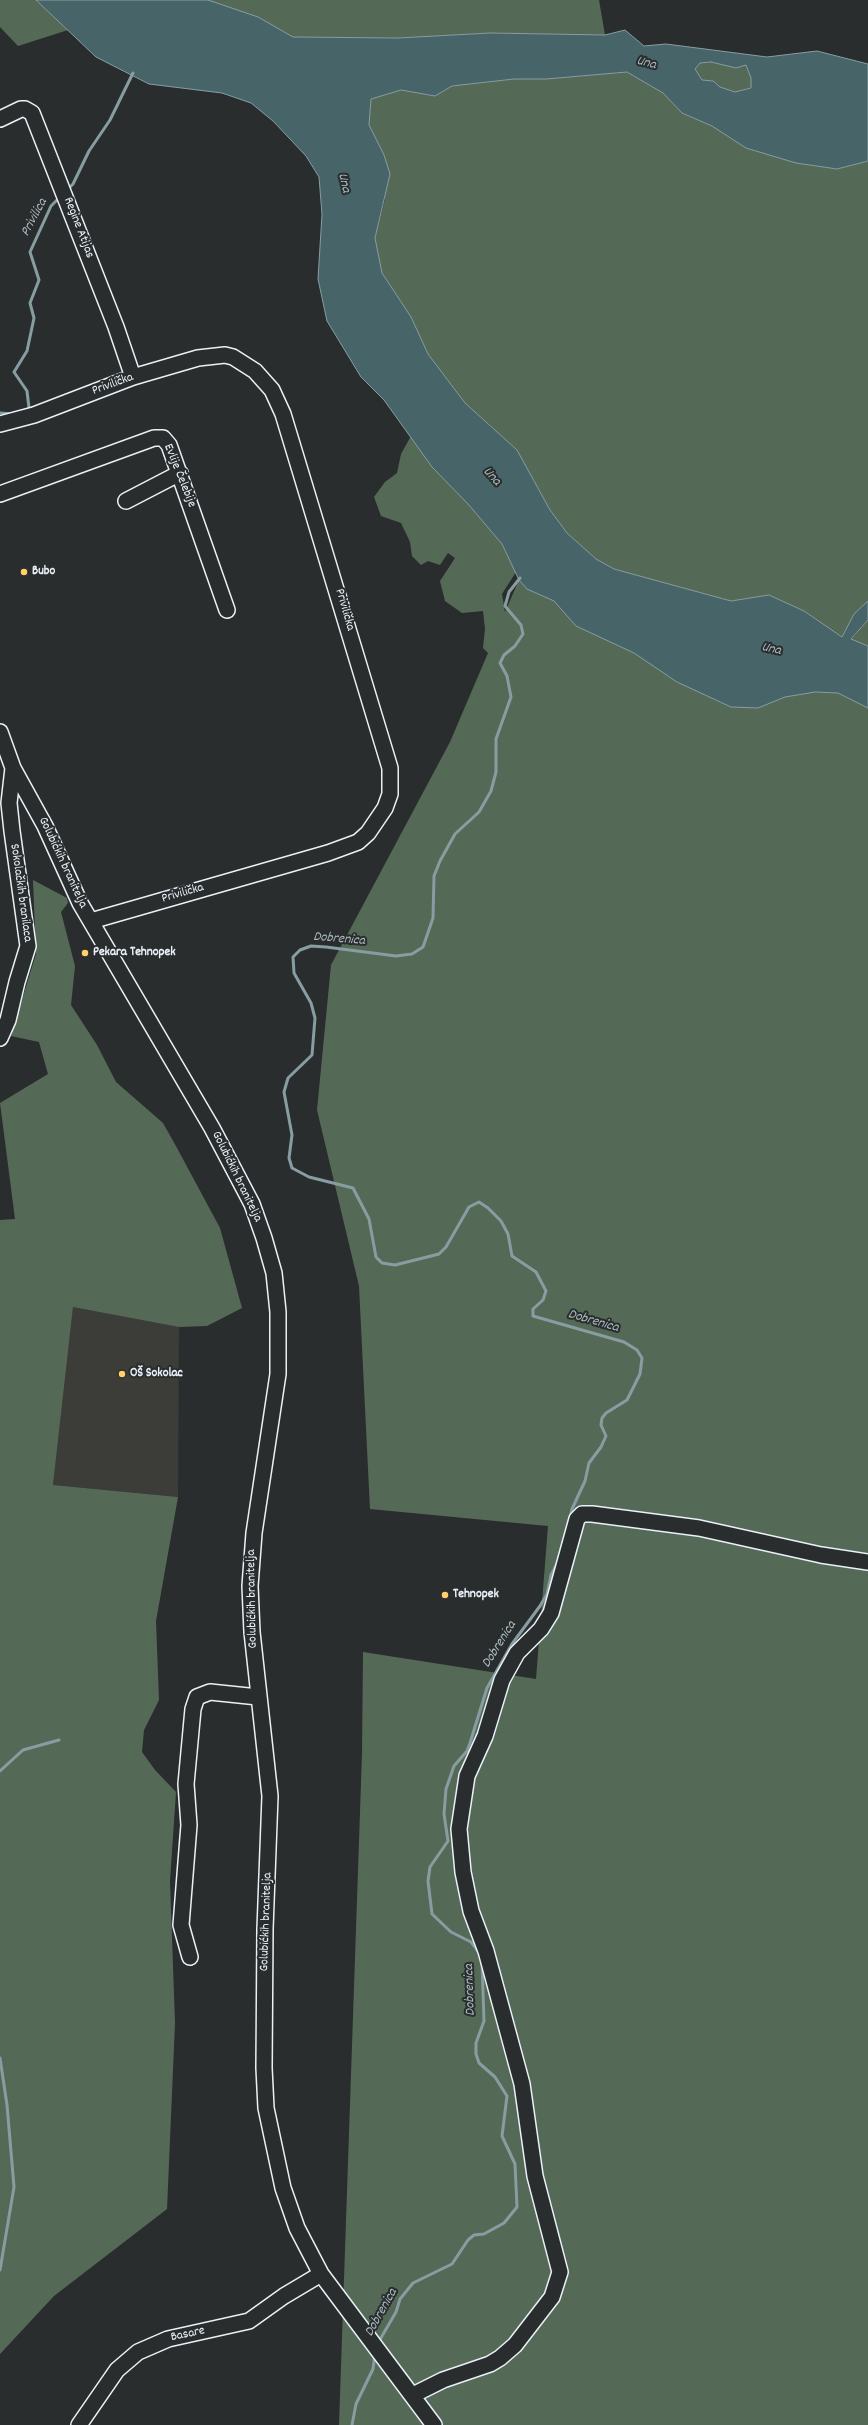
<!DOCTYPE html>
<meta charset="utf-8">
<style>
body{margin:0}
canvas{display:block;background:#2a2d2e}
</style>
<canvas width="868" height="2425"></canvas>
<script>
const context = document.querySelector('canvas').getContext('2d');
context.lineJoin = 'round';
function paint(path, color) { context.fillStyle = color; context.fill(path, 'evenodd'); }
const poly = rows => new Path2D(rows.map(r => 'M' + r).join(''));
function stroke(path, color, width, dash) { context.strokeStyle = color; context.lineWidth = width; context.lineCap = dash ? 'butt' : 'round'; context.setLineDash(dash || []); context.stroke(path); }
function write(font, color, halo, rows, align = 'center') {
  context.font = font + ' Dekko,sans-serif'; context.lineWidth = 4; context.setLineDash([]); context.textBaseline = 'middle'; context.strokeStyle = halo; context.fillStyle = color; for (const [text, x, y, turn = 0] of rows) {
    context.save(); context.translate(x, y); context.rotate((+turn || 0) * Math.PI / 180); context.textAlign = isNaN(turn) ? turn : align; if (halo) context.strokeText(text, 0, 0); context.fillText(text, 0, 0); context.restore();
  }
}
const built = poly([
 [73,1306,179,1327,178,1497,53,1485]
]);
const green = poly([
 [0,0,36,0,68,30,18,46,0,27],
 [206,0,599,0,605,35,490,33,398,38,293,37],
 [711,62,736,68,746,65,751,78,751,88,735,92,720,87,713,81,702,80,695,69,700,63],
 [627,72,663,93,682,113,796,163,837,169,868,161,868,601,854,614,842,637,804,611,769,595,731,601,614,569,596,559,567,533,550,510,517,450,465,403,428,354,411,317,382,273,375,238,385,199,369,125,371,99,401,90,435,96,452,86,514,79,546,79],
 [411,436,432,467,468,504,502,544,516,572,502,594,505,612,519,580,683,661,868,687,868,2425,339,2425,362,1754,363,1652,536,1679,548,1526,370,1509,359,1286,317,1110,331,965,450,742,488,653,483,648,485,629,483,611,462,613,445,601,440,581,455,558,448,553,440,565,428,561,421,565,412,556,410,542,401,523,381,516,374,497,385,482,397,473,401,454],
 [868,620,868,646,851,640],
 [33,880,67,898,68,903,61,912,75,966,71,1005,97,1045,116,1082,163,1123,177,1148,220,1228,242,1308,207,1326,179,1327,73,1307,53,1485,178,1497,156,1621,159,1700,144,1730,142,1752,155,1770,176,1792,170,1881,175,2023,167,2209,54,2296,0,2354,0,1220,15,1219,0,1103,48,1074,39,1042,11,1036,36,954]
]);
const water = poly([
 [36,0,208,0,258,17,293,37,398,38,490,33,605,35,625,30,644,46,666,44,767,57,817,51,868,64,868,161,837,169,796,163,746,148,712,126,682,113,663,93,627,72,546,79,514,79,452,86,435,96,401,90,371,99,369,125,384,155,390,174,375,238,382,273,411,317,428,354,465,403,517,450,550,510,567,533,596,559,614,569,731,601,769,595,804,611,842,637,854,614,868,601,868,620,851,639,868,646,868,708,838,693,815,692,785,697,758,708,731,707,677,682,634,653,576,626,554,601,527,589,519,580,502,544,468,504,432,467,384,400,361,377,327,321,318,279,322,214,319,177,306,156,273,121,251,103,222,93,149,84,96,57,36,0],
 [711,62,736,68,746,65,751,78,751,88,735,92,720,87,713,81,702,80,695,69,700,63,711,62]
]);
const stream = poly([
 [68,189,73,184,89,151,110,120,133,73],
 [27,412,29,408,27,391,14,372,27,351,34,318,30,303,39,280,30,252,51,206,61,196],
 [0,413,12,414],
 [520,578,509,592,505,606,521,625,523,634,515,646,504,655,500,663,507,676,511,697,496,739,496,772,491,791,479,812,455,834,440,861,434,876,433,918,423,947,412,954,396,956,326,947,311,946,300,950,293,957,294,973,311,1003,315,1018,312,1055,288,1078,284,1092,292,1135,289,1158,292,1168,309,1177,353,1188,369,1219,376,1257,382,1263,395,1265,439,1254,446,1247,469,1207,479,1202,488,1208,501,1221,508,1234,512,1256,536,1272,546,1291,543,1300,533,1309,533,1316,624,1342,637,1350,642,1358,640,1374,627,1400,606,1413,602,1418,601,1425,606,1436,601,1447,589,1463,585,1481,572,1509,570,1519],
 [0,1771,23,1750,59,1740],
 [478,1951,471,1942,451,1932,432,1914,428,1881,430,1867,448,1841,444,1814,446,1789,454,1766,467,1751,470,1743,487,1688,512,1644,540,1606,547,1594,551,1575,559,1560],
 [0,2058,7,2105,14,2187,0,2270],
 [378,2343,396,2312,400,2299,413,2283,452,2264,468,2240,474,2235,484,2234,504,2223,517,2207,515,2164,502,2136,507,2096,495,2077,479,2063,476,2054,476,2043,484,2021,482,1962],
 [352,2425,356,2404,373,2369,375,2354]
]);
const minor = poly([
 [0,119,21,109,25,109,32,113,116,327,133,377],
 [0,424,34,415,133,377,198,358,225,355,233,357,255,371,272,390,283,414,390,768,390,794,385,808,368,833,358,842,328,853,91,921],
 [0,494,154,438,163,438,169,445,227,610],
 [126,501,180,473],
 [0,732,13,768,45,826,80,903,212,1128,252,1204,264,1238,274,1273,278,1312,278,1374,254,1533,250,1586,252,1632,270,1796,265,1929,264,2068,266,2108,283,2188,297,2228,321,2274,434,2425],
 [0,1038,8,1020,17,982,28,946,12,831,9,803,13,768],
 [190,1957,181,1925,189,1825,186,1784,193,1709,197,1697,210,1692,258,1697],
 [413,2395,443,2380,490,2364,500,2358,515,2345,552,2297,560,2272,535,2176,522,2084,486,1951,471,1911,463,1872,459,1829,467,1776,485,1736,502,1680,517,1653,541,1629,551,1613,577,1519,582,1514,592,1514,699,1528,821,1555,868,1562],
 [79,2425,117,2370,138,2352,168,2339,249,2321,284,2296,321,2274]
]);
const markers = [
 [24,572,4,"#ffd166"],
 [85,953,4,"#ffd166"],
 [122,1374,4,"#ffd166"],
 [445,1595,4,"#ffd166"]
];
const streetNames = [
 ["Regine Atijas",78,228,69],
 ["Privilička",113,385,-20],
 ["Evlije Čelebije",179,476,68],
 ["Privilička",344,610,74],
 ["Golubićkih branitelja",62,863,65],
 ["Sokolačkih branilaca",20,893,82],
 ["Privilička",183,894,-16],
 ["Golubićkih branitelja",236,1177,64],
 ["Golubićkih branitelja",253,1599,-91],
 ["Golubićkih branitelja",267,1922,-88],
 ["Basare",188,2335,-12]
];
const poiNames = [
 ["Bubo",32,572],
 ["Pekara Tehnopek",93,953],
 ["OŠ Sokolac",130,1374],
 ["Tehnopek",453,1595]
];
const waterNames = [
 ["Una",646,64,14],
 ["Una",343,183,77],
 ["Privilica",35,218,-62],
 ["Una",491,477,48],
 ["Una",771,650,13],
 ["Dobrenica",339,940,5],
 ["Dobrenica",593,1322,16],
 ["Dobrenica",500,1645,-58],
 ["Dobrenica",471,1990,-92],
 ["Dobrenica",382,2313,-61]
];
paint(built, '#3c3c38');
paint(green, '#556a56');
paint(water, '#476569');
stroke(water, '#879da2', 1);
stroke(stream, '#879da2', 3);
stroke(minor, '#e8f1f8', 18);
stroke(minor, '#2a2d2e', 15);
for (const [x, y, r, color] of markers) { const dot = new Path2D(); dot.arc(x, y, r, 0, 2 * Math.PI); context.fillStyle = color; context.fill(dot); stroke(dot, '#2a2d2e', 1.5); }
write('13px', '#e8f1f8', '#2a2d2e', streetNames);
write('bold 13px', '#e8f1f8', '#2a2d2e', poiNames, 'left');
write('italic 14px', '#a8b9bf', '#2a2d2e', waterNames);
</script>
